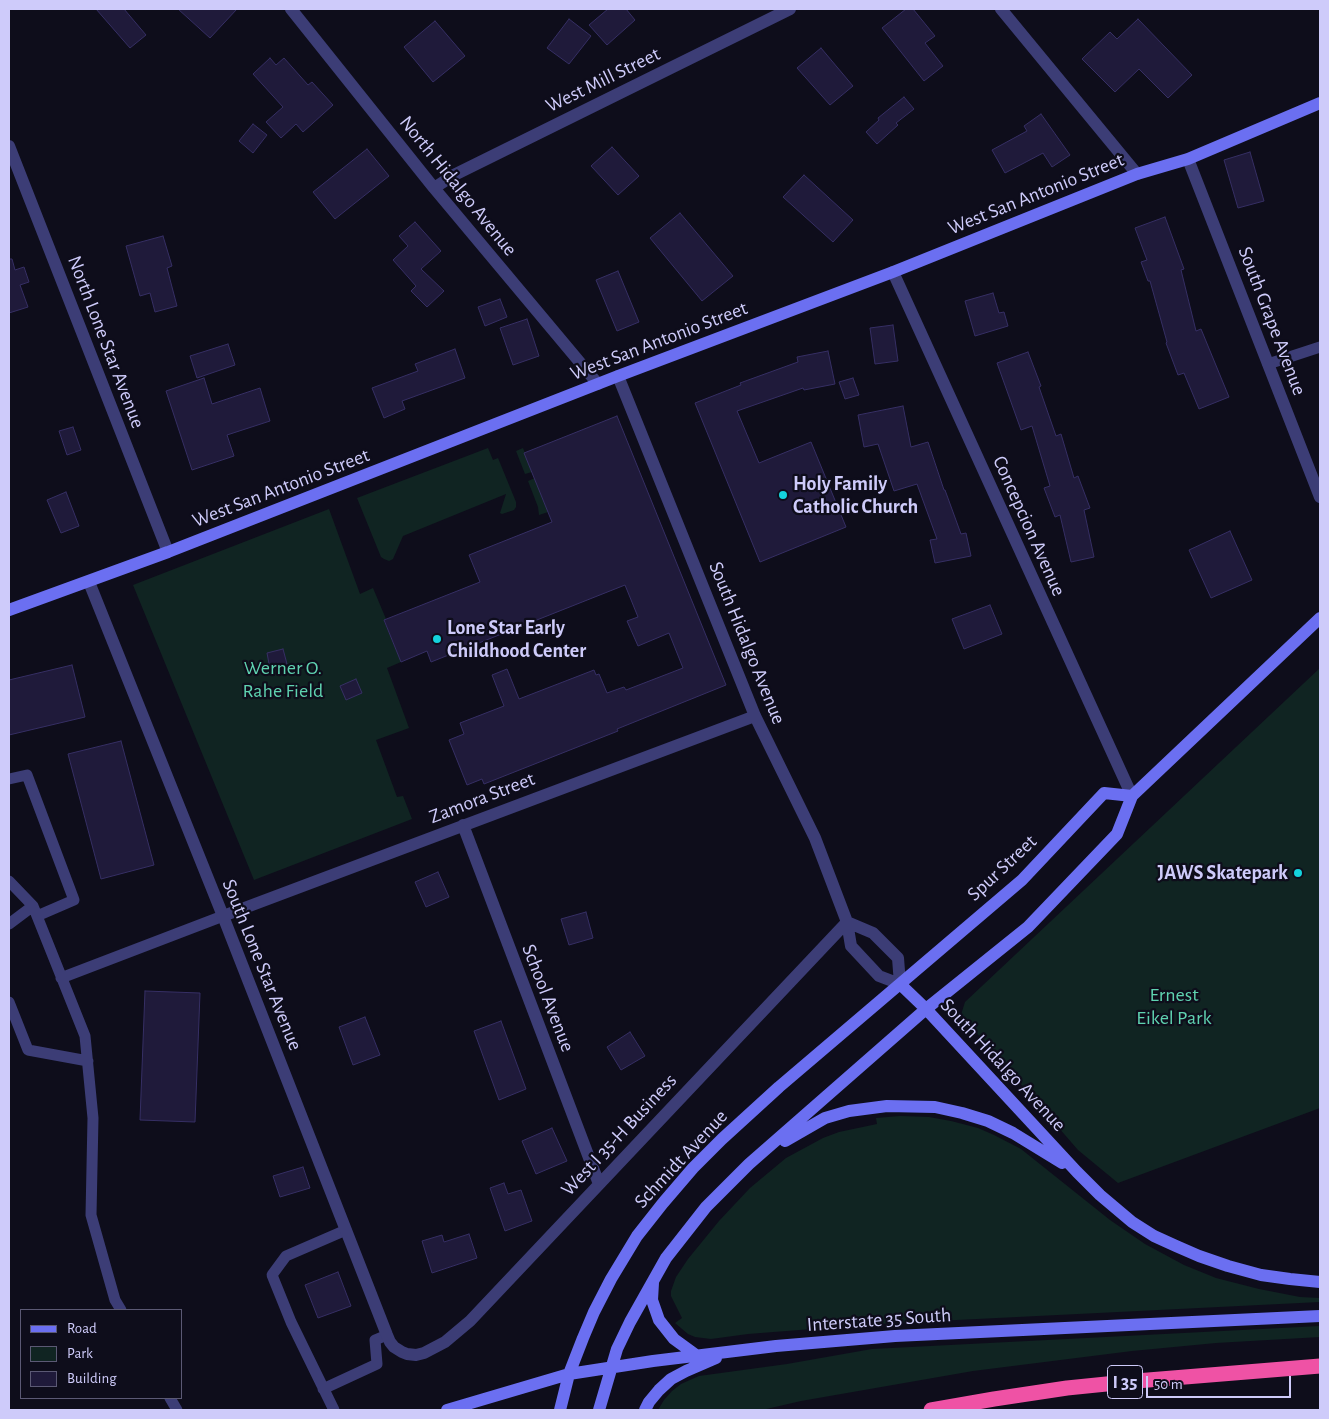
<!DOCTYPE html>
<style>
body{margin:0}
#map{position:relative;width:1329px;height:1419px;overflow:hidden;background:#0e0d1b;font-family:"Alegreya Sans",sans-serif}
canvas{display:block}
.frame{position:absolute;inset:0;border:10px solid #cecbfa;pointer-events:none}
.legend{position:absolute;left:20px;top:1309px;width:162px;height:90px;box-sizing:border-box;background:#0e0d1b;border:1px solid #5b5974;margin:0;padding:6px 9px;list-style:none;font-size:15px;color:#cecbfa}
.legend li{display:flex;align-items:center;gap:10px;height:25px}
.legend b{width:25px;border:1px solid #5b5974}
.scale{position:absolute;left:1146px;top:1376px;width:145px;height:22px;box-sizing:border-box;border:2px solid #cecbfa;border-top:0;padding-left:6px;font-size:15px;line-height:18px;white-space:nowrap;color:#cecbfa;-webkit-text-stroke:4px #0e0d1b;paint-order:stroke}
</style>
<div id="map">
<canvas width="1329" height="1419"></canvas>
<div class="frame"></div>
<ul class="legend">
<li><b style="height:6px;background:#6b6ff1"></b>Road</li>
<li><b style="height:14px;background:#102422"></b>Park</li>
<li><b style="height:14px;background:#1f1a3a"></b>Building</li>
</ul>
<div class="scale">50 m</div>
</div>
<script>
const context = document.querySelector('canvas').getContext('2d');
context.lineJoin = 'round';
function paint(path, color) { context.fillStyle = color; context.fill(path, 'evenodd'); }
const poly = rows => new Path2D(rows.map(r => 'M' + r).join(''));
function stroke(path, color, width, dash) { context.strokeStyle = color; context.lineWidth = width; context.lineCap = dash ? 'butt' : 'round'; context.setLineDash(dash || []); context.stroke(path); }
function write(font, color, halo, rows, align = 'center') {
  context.font = font + ' "Alegreya Sans",sans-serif'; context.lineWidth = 4.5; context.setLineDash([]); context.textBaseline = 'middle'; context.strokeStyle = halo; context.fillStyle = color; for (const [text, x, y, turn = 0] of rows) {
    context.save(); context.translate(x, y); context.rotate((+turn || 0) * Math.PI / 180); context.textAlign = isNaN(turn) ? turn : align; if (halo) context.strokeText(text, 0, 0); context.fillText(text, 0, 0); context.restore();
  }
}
const green = poly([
 [488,448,493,460,498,458,516,502,516,507,514,510,502,514,500,513,506,494,403,536,393,559,389,561,384,559,381,557,357,498],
 [523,448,532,472,525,474,516,451],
 [535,478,548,512,539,515,538,507,528,481],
 [329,509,360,594,373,588,386,619,384,621,401,662,387,668,409,728,376,740,397,797,403,796,412,819,254,880,133,585],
 [1320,668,1320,1108,1118,1183,1078,1150,961,1015,965,1002],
 [900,1116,929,1117,951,1121,978,1128,994,1135,1021,1149,1110,1220,1145,1244,1184,1265,1216,1278,1259,1289,1300,1297,1320,1298,1320,1302,876,1324,748,1334,711,1339,695,1337,688,1334,675,1323,682,1318,671,1296,671,1291,676,1277,688,1259,719,1221,750,1188,786,1158,823,1138,839,1132,877,1124,876,1118],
 [1320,1326,1320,1337,1216,1343,1132,1351,973,1371,801,1401,762,1410,658,1410,664,1400,672,1391,681,1384,699,1376,787,1364,872,1349]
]);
const building = poly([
 [96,9,124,9,146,35,130,48,96,9],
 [178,9,237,9,210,38,178,9],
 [608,9,626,9,635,20,607,45,589,25,608,9],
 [906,9,913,9,935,36,925,43,943,66,924,81,882,28,906,9],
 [569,19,591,36,569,64,547,48,569,19],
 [1138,19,1192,75,1168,98,1139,69,1115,92,1082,59,1110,32,1117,39,1138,19],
 [435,21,465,56,433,82,404,47,435,21],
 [821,48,853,86,830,105,797,68,821,48],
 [270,58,276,65,284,58,308,85,312,82,333,105,303,132,296,124,281,138,266,122,283,107,253,74,270,58],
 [904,97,914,109,896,123,898,125,877,144,866,132,879,120,878,118,904,97],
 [1041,114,1070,155,1052,167,1043,153,1005,173,992,150,1027,131,1024,126,1041,114],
 [253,124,267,135,253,153,239,141,253,124],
 [612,147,639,176,618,195,591,166,612,147],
 [367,149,389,176,335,219,313,192,367,149],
 [1250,152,1264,201,1238,208,1224,160,1250,152],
 [804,175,853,220,833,242,783,197,804,175],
 [680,213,733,276,702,301,650,238,680,213],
 [1165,217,1184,269,1181,270,1196,331,1201,329,1229,397,1199,409,1184,373,1178,375,1166,343,1167,342,1150,281,1148,281,1141,262,1147,260,1135,228,1165,217],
 [415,222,441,251,421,269,444,291,427,307,411,291,416,286,393,260,408,246,399,236,415,222],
 [163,236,172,266,167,268,177,306,155,312,150,293,140,296,126,246,163,236],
 [9,259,12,259,15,270,24,267,29,282,20,285,28,307,9,313,9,259],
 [618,271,639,322,617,331,596,280,618,271],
 [993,293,999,313,1004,312,1008,326,975,336,965,301,993,293],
 [500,299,507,317,485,326,478,307,500,299],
 [527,319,539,356,513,365,500,328,527,319],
 [893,325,898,361,875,364,870,328,893,325],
 [228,344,235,365,197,378,190,356,228,344],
 [455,349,465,378,402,401,405,409,384,418,372,388,418,371,415,364,455,349],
 [828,351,835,384,804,390,803,388,737,411,759,463,811,442,846,527,760,562,695,403,741,385,740,383,798,362,797,357,828,351],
 [1028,352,1041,386,1039,387,1056,436,1061,434,1074,478,1078,476,1090,508,1084,510,1094,557,1071,562,1060,515,1055,517,1044,488,1050,486,1032,426,1021,430,997,363,1028,352],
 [204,378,212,404,260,388,270,421,227,435,234,456,192,470,166,391,204,378],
 [853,378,859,395,845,399,839,382,853,378],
 [903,406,911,447,928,442,944,490,945,490,961,534,966,533,971,556,935,563,930,540,937,539,917,484,894,491,878,444,864,447,858,415,903,406],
 [617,416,726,685,617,729,618,731,484,784,482,779,467,785,449,740,464,734,460,723,504,706,492,675,507,669,519,699,594,670,596,675,599,674,607,693,624,687,626,690,683,668,669,633,638,646,627,621,638,617,625,585,431,662,427,651,401,662,384,620,480,582,469,555,552,522,524,453,617,416],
 [73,427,81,450,67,455,59,431,73,427],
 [66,492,79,526,61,533,47,500,66,492],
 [1230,531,1252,580,1211,598,1189,550,1230,531],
 [990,605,1002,634,964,649,952,619,990,605],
 [283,649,287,664,270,669,267,653,283,649],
 [72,665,85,717,9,735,9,680,72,665],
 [356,679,362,693,346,700,340,686,356,679],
 [121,741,154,865,101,879,68,754,121,741],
 [438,872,449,897,426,907,415,882,438,872],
 [586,912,593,938,569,945,561,919,586,912],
 [145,991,200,993,195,1122,140,1120,145,991],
 [365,1017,380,1055,353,1065,339,1027,365,1017],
 [501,1021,526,1089,499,1100,474,1031,501,1021],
 [630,1032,645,1056,621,1070,607,1047,630,1032],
 [552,1128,567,1161,536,1174,522,1141,552,1128],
 [303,1167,310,1188,280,1197,273,1176,303,1167],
 [504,1183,508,1194,521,1190,532,1221,505,1231,490,1188,504,1183],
 [469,1234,477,1258,432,1273,422,1241,442,1235,444,1242,469,1234],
 [338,1272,351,1306,318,1318,305,1285,338,1272]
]);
const lane = poly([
 [1268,364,1320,347],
 [9,779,27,775,74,900,37,916],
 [9,881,33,906,85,1036,93,1118,91,1215,115,1300,121,1310],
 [9,924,33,906],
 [61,978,223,916],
 [9,1002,28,1050,88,1061],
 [323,1389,377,1364,375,1340,387,1335],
 [170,1398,177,1410],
 [334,1410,291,1322,272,1275,286,1256,346,1230]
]);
const street = poly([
 [291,9,434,188,598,384],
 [1001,9,1137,174],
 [9,146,168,552],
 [1188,159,1320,497],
 [434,188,454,175,790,9],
 [893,272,1132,796],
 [618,376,755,716,815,838,847,922,851,946,879,976,900,984,898,958,873,933,847,922],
 [89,582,223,916,387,1335,390,1342,394,1347,402,1352,407,1354,416,1355,424,1353,445,1342,470,1321,847,922],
 [463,825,599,1184],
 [223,916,755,716]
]);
const secondary = poly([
 [9,610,168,552,618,376,893,272,1137,174,1188,159,1320,103],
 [900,984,926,1009,1077,1172,1100,1195,1132,1222,1154,1236,1176,1246,1199,1256,1228,1266,1261,1275,1290,1279,1320,1282],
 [785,1141,825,1118,849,1111,887,1106,935,1107,962,1113,988,1121,1013,1133,1062,1163],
 [653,1283,652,1300,659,1320,674,1339,696,1355],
 [447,1410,569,1374,653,1361,776,1346,895,1336,1320,1316],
 [560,1410,569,1374,583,1338,594,1312,611,1279,637,1236,663,1203,693,1168,722,1139,779,1087,1022,880,1104,793,1132,796],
 [599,1410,617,1349,630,1322,666,1258,706,1207,749,1164,926,1009,1028,927,1117,834,1132,796,1320,618],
 [645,1410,649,1402,659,1390,671,1379,686,1371,716,1358]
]);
const highway = poly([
 [931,1410,994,1399,1067,1388,1136,1381,1320,1366]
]);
const markers = [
 [783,495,5,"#14d3dd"],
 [437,639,5,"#14d3dd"],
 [1298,873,5,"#14d3dd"]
];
const shields = [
 [1125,1382,35]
];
const shieldNames = [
 ["I 35",1125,1382]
];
const streetNames = [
 ["West Mill Street",603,80,-26],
 ["North Hidalgo Avenue",458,186,51],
 ["West San Antonio Street",1036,194,-22],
 ["South Grape Avenue",1272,321,69],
 ["West San Antonio Street",659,341,-21],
 ["North Lone Star Avenue",106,342,69],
 ["West San Antonio Street",281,488,-21],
 ["Concepcion Avenue",1029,526,66],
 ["South Hidalgo Avenue",747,643,68],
 ["Zamora Street",482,798,-21],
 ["Spur Street",1002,868,-43],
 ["South Lone Star Avenue",262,965,68],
 ["School Avenue",548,998,69],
 ["South Hidalgo Avenue",1003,1065,47],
 ["West I 35-H Business",619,1135,-47],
 ["Schmidt Avenue",681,1159,-47],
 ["Interstate 35 South",879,1320,-4]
];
const poiNames = [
 ["Holy Family",793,484],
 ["Catholic Church",793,507],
 ["Lone Star Early",447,628],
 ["Childhood Center",447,651],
 ["JAWS Skatepark",1288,873,"right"]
];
const parkNames = [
 ["Werner O.",283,668],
 ["Rahe Field",283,691],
 ["Ernest",1174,995],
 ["Eikel Park",1174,1018]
];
paint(green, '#102422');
paint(building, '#1f1a3a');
stroke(building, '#362f64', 1);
stroke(lane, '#3c3d76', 11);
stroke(street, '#3c3d76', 12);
stroke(secondary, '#6b6ff1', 12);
stroke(highway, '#ef52a5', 15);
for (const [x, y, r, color] of markers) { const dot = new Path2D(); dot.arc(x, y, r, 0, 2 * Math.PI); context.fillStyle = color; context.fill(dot); stroke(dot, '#0e0d1b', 2); }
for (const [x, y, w] of shields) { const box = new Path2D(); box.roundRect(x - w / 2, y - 16.5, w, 33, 4); context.fillStyle = '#0e0d1b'; context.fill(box); stroke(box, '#cecbfa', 1); }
write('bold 19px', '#cecbfa', null, shieldNames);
write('20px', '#cecbfa', '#0e0d1b', streetNames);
write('bold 20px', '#cecbfa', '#0e0d1b', poiNames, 'left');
write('20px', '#5fd2b0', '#0e0d1b', parkNames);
</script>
